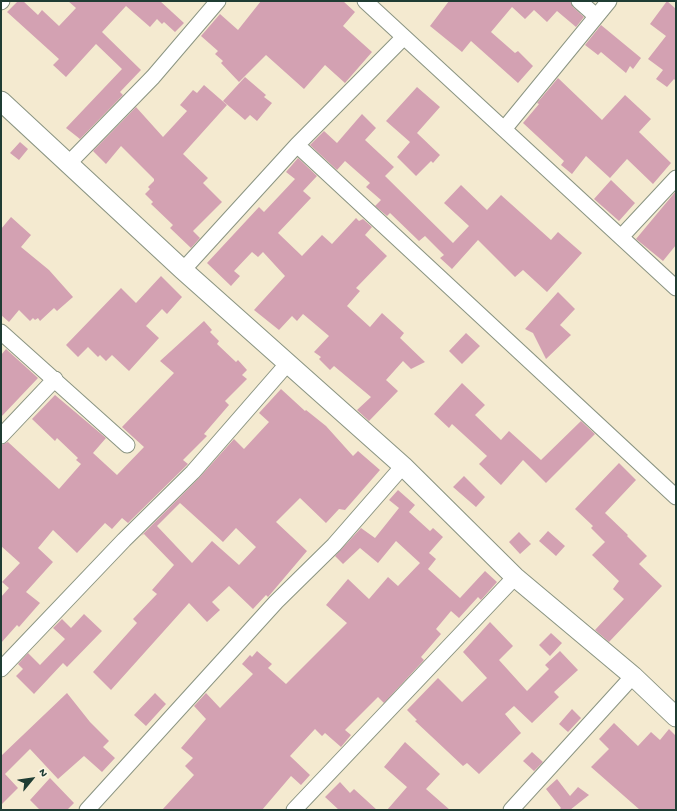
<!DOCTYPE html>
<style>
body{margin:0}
#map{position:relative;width:677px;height:811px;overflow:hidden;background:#f4ead0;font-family:"Gochi Hand",sans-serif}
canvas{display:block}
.frame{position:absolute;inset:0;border:2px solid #1f3d34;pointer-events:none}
.north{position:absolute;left:12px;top:759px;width:40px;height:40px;-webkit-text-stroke:3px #fcf5e5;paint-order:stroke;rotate:61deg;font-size:11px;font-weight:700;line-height:16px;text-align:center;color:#1f3d34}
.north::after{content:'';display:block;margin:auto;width:14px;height:18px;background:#1f3d34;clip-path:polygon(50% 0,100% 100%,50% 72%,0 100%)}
</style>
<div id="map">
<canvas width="677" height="811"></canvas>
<div class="frame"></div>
<div class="north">N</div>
</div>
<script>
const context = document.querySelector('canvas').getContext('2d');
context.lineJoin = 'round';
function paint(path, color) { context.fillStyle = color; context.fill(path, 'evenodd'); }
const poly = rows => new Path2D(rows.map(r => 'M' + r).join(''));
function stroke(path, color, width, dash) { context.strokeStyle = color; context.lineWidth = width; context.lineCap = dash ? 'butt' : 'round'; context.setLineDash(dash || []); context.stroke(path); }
const building = poly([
 [18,1,23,1,38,15,42,10,59,26,76,8,68,1,160,1,184,23,175,32,164,22,162,24,157,19,150,27,126,6,102,32,141,70,120,92,123,95,80,139,66,128,122,69,96,44,66,77,53,65,59,59,7,12],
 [261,1,343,1,355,12,343,26,372,52,345,83,325,65,304,89,266,55,239,82,221,63,223,61,215,54,218,51,201,36,220,14,238,30],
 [449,1,570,1,573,7,584,17,576,27,557,11,547,22,534,10,525,19,512,7,491,32,515,53,518,51,533,66,518,83,471,41,462,52,430,26],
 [667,1,676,9,676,81,674,79,667,87,656,79,663,70,648,59,666,36,650,24],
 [601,25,641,58,633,69,630,66,626,73,601,52,598,55,585,45],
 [245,77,266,95,264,97,272,103,257,121,250,115,245,120,223,101],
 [558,78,602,120,625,95,651,119,639,132,671,163,653,184,627,159,610,178,586,156,572,174,561,165,564,161,523,123,539,104,537,103],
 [204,85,227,105,183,154,208,178,203,183,222,202,193,231,200,238,191,248,170,228,173,225,151,204,153,202,145,194,150,189,148,187,154,181,154,179,121,146,106,164,93,151,136,107,163,137,187,111,180,105,193,90,197,93],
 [417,87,440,107,417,133,440,155,433,163,431,161,416,176,397,157,410,142,386,121],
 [362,114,376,128,365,140,394,167,385,176,453,243,469,226,444,203,461,185,487,210,501,195,551,240,558,232,582,253,547,292,523,270,515,277,478,240,452,269,440,258,444,255,425,236,419,241,390,213,387,216,375,206,381,200,366,187,370,183,345,161,337,170,310,145,324,131,337,143],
 [20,142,28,149,19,160,10,153],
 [298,158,317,176,303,191,311,198,278,233,302,256,322,235,332,244,356,218,359,221,363,219,372,227,365,235,387,256,356,288,360,291,347,306,370,327,382,313,404,333,400,338,425,362,411,369,403,361,386,380,398,391,369,421,357,410,371,397,334,366,330,370,319,359,321,357,314,352,329,336,303,314,297,321,292,316,279,330,254,310,285,276,263,252,258,257,252,252,234,271,240,276,231,286,207,263,259,207,264,212,295,179,286,172],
 [611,180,635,203,619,221,594,199],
 [676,191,676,245,663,261,636,239],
 [11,217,31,235,21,247,49,270,73,297,57,311,54,308,40,321,38,318,35,320,33,318,30,321,19,310,9,322,1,315,1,229],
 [161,276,182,297,167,314,162,309,146,326,159,338,129,371,112,355,106,361,100,355,98,357,88,347,78,357,66,345,121,288,136,303],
 [558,292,575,309,560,325,571,335,546,359,533,333,525,329],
 [204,321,212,330,210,332,219,341,217,344,236,362,238,360,247,370,242,375,247,379,225,401,229,405,204,434,207,436,183,460,188,464,128,523,122,518,112,529,105,523,77,553,53,530,38,548,53,562,26,592,40,603,19,627,17,625,1,643,1,597,9,588,2,582,20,563,1,546,1,445,8,442,59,489,81,464,76,460,78,458,57,438,55,441,32,419,55,395,106,438,93,453,117,475,144,447,122,427,174,373,160,361],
 [466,333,480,346,462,364,449,351],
 [6,349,38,378,1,417,1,355],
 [462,383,485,405,475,415,501,440,509,431,541,460,581,421,595,434,546,483,523,460,501,485,479,464,487,456,452,424,449,428,434,414],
 [281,389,305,411,306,410,326,426,353,456,358,451,380,470,345,510,339,509,326,523,300,498,276,522,307,551,268,597,266,595,253,609,229,586,212,602,220,610,207,622,189,603,111,690,93,672,137,623,133,619,157,594,152,590,174,565,144,534,141,536,199,478,234,439,244,449,269,422,259,413],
 [180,503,223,542,236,528,256,547,239,565,212,541,192,563,157,526],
 [619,463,636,480,605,513,628,535,627,536,647,556,639,564,662,586,609,642,595,630,624,599,613,589,619,581,592,555,605,542,591,528,593,526,575,509],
 [464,476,485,497,476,507,453,487],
 [398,490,415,505,409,512,430,531,433,528,443,537,429,553,436,559,428,569,460,598,485,571,497,582,481,600,478,597,459,618,451,611,436,629,441,634,421,657,424,660,384,703,378,697,345,730,351,735,341,747,325,733,322,736,315,729,290,756,310,775,301,785,291,776,262,810,162,810,194,775,185,766,193,758,181,748,206,719,194,706,206,693,220,708,253,674,242,664,250,655,252,657,257,651,272,664,268,668,286,684,347,623,326,605,348,579,369,599,388,577,398,586,420,563,396,541,378,563,360,548,343,564,335,556,361,528,375,538,399,508,389,500],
 [548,531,565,546,556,556,539,541],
 [519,532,531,544,520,554,509,542],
 [84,614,102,631,67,667,63,663,34,694,16,676,23,669,18,664,28,653,40,665,65,639,53,628,62,619,71,628],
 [490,622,513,646,499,660,527,691,549,669,545,665,560,651,578,670,554,692,559,697,532,723,514,706,505,714,521,733,479,774,467,763,463,766,415,721,417,720,407,710,438,678,462,702,487,678,463,652],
 [551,633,562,643,550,656,539,645],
 [67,693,90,722,109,741,103,747,115,758,102,772,84,756,58,779,30,749,5,774,18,788,1,805,1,756],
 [155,693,166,704,146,726,134,715],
 [572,709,581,718,568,732,559,724],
 [614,723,638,746,651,732,660,740,669,729,676,736,676,810,640,810,591,767,609,749,599,739],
 [405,742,440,774,426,789,450,810,387,810,407,787,384,767],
 [532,752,543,762,534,771,523,761],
 [50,778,74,803,67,810,40,810,30,800],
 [557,779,570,796,578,787,589,795,570,810,559,810,561,808,546,789],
 [340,782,350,793,354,789,377,810,339,810,325,797]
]);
const minor = poly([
 [365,1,676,288],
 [579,1,596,16],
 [1,2,2,1],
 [505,128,609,1],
 [297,145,676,497],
 [68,164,153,77,218,1],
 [621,237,676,178],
 [183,270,297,145,404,37],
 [1,332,127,445],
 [1,436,55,379],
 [1,669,124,540,193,472,288,363],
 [87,810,276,602,334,545,403,466],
 [294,810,515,577],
 [511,810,633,676]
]);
const tertiary = poly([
 [1,101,183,270,403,466,515,577,633,676,676,717]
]);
paint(building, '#d3a1b2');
stroke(minor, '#8a9482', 17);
stroke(tertiary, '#8a9482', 21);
stroke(minor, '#fff', 15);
stroke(tertiary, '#fff', 19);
</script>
